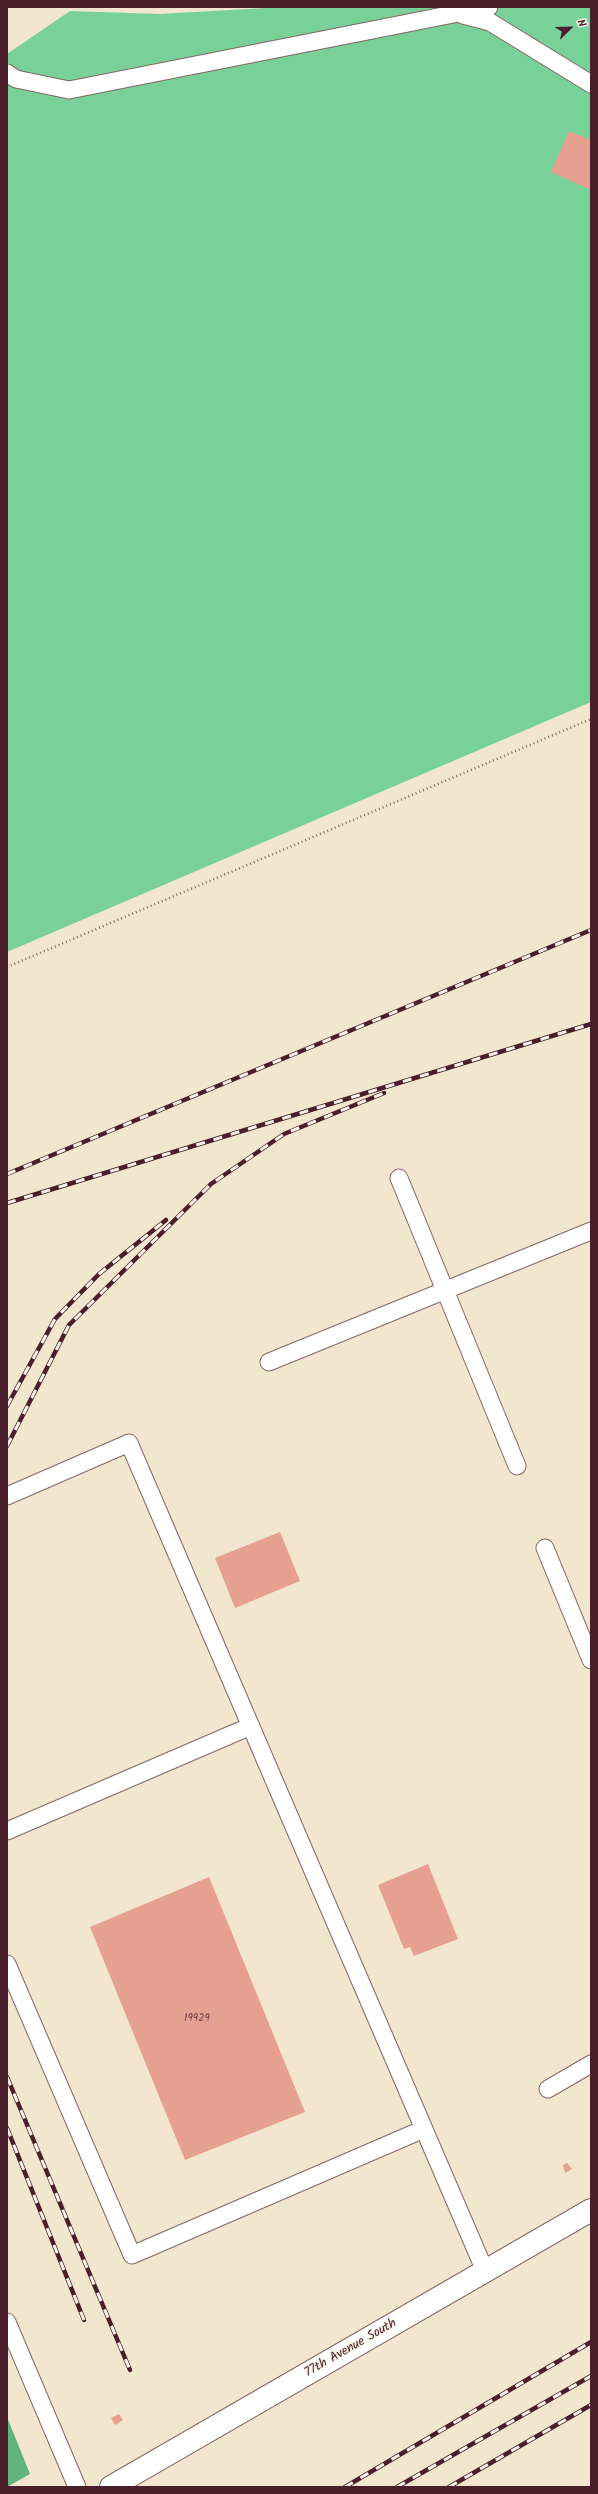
<!DOCTYPE html>
<style>
body{margin:0}
#map{position:relative;width:598px;height:2494px;overflow:hidden;background:#f3e6cf;font-family:Kalam,sans-serif}
canvas{display:block}
.frame{position:absolute;inset:0;border:8px solid #4a1f2b;pointer-events:none}
.north{position:absolute;left:550px;top:8px;width:40px;height:40px;-webkit-text-stroke:3px #f7f3e8;paint-order:stroke;rotate:67deg;font-size:11px;font-weight:700;line-height:16px;text-align:center;color:#4a1f2b}
.north::after{content:'';display:block;margin:auto;width:14px;height:18px;background:#4a1f2b;clip-path:polygon(50% 0,100% 100%,50% 72%,0 100%)}
</style>
<div id="map">
<canvas width="598" height="2494"></canvas>
<div class="frame"></div>
<div class="north">N</div>
</div>
<script>
const context = document.querySelector('canvas').getContext('2d');
context.lineJoin = 'round';
function paint(path, color) { context.fillStyle = color; context.fill(path, 'evenodd'); }
const poly = rows => new Path2D(rows.map(r => 'M' + r).join(''));
function stroke(path, color, width, dash) { context.strokeStyle = color; context.lineWidth = width; context.lineCap = dash ? 'butt' : 'round'; context.setLineDash(dash || []); context.stroke(path); }
function write(font, color, halo, rows, align = 'center') {
  context.font = font + ' Kalam,sans-serif'; context.lineWidth = 3; context.setLineDash([]); context.textBaseline = 'middle'; context.strokeStyle = halo; context.fillStyle = color; for (const [text, x, y, turn = 0] of rows) {
    context.save(); context.translate(x, y); context.rotate((+turn || 0) * Math.PI / 180); context.textAlign = isNaN(turn) ? turn : align; if (halo) context.strokeText(text, 0, 0); context.fillText(text, 0, 0); context.restore();
  }
}
const green = poly([
 [284,7,591,7,591,702,7,952,7,54,70,11,159,14]
]);
const forest = poly([
 [7,2417,30,2474,7,2487]
]);
const building = poly([
 [569,131,591,140,591,190,551,172],
 [280,1532,300,1581,235,1608,215,1558],
 [428,1864,458,1939,414,1956,410,1947,404,1949,378,1885],
 [209,1877,305,2112,185,2160,90,1927],
 [567,2163,572,2169,565,2173,563,2165],
 [119,2414,123,2420,115,2425,111,2418]
]);
const path = poly([
 [7,967,591,719]
]);
const lane = poly([
 [463,15,490,22,591,84],
 [7,73,16,79,69,90,489,7],
 [399,1178,517,1466],
 [269,1362,591,1231],
 [7,1496,129,1443,485,2271],
 [545,1548,591,1660],
 [7,1831,251,1726],
 [7,1964,132,2255,424,2129],
 [548,2089,591,2064],
 [7,2322,77,2487]
]);
const street = poly([
 [111,2487,591,2210]
]);
const rail = poly([
 [7,1174,591,930],
 [7,1203,591,1024],
 [7,1406,55,1319,99,1274,166,1220],
 [7,1446,69,1325,211,1184,284,1134,384,1093],
 [7,2077,130,2370],
 [7,2128,84,2320],
 [345,2487,591,2342],
 [397,2487,591,2376],
 [449,2487,591,2405]
]);
const numberNames = [
 ["19929",197,2019]
];
const streetNames = [
 ["77th Avenue South",351,2349,-30]
];
paint(green, '#77d198');
paint(forest, '#61b380');
paint(building, '#e5a090');
stroke(lane, '#856564', 19);
stroke(street, '#856564', 24);
stroke(path, '#856564', 2.5, [1, 3]);
stroke(lane, '#fff', 17);
stroke(street, '#fff', 22);
stroke(rail, '#4a1f2b', 4.5);
stroke(rail, '#f7f3e8', 3, [9]);
write('11px', '#713f44', null, numberNames);
write('13px', '#4a1f2b', '#f7f3e8', streetNames);
</script>
